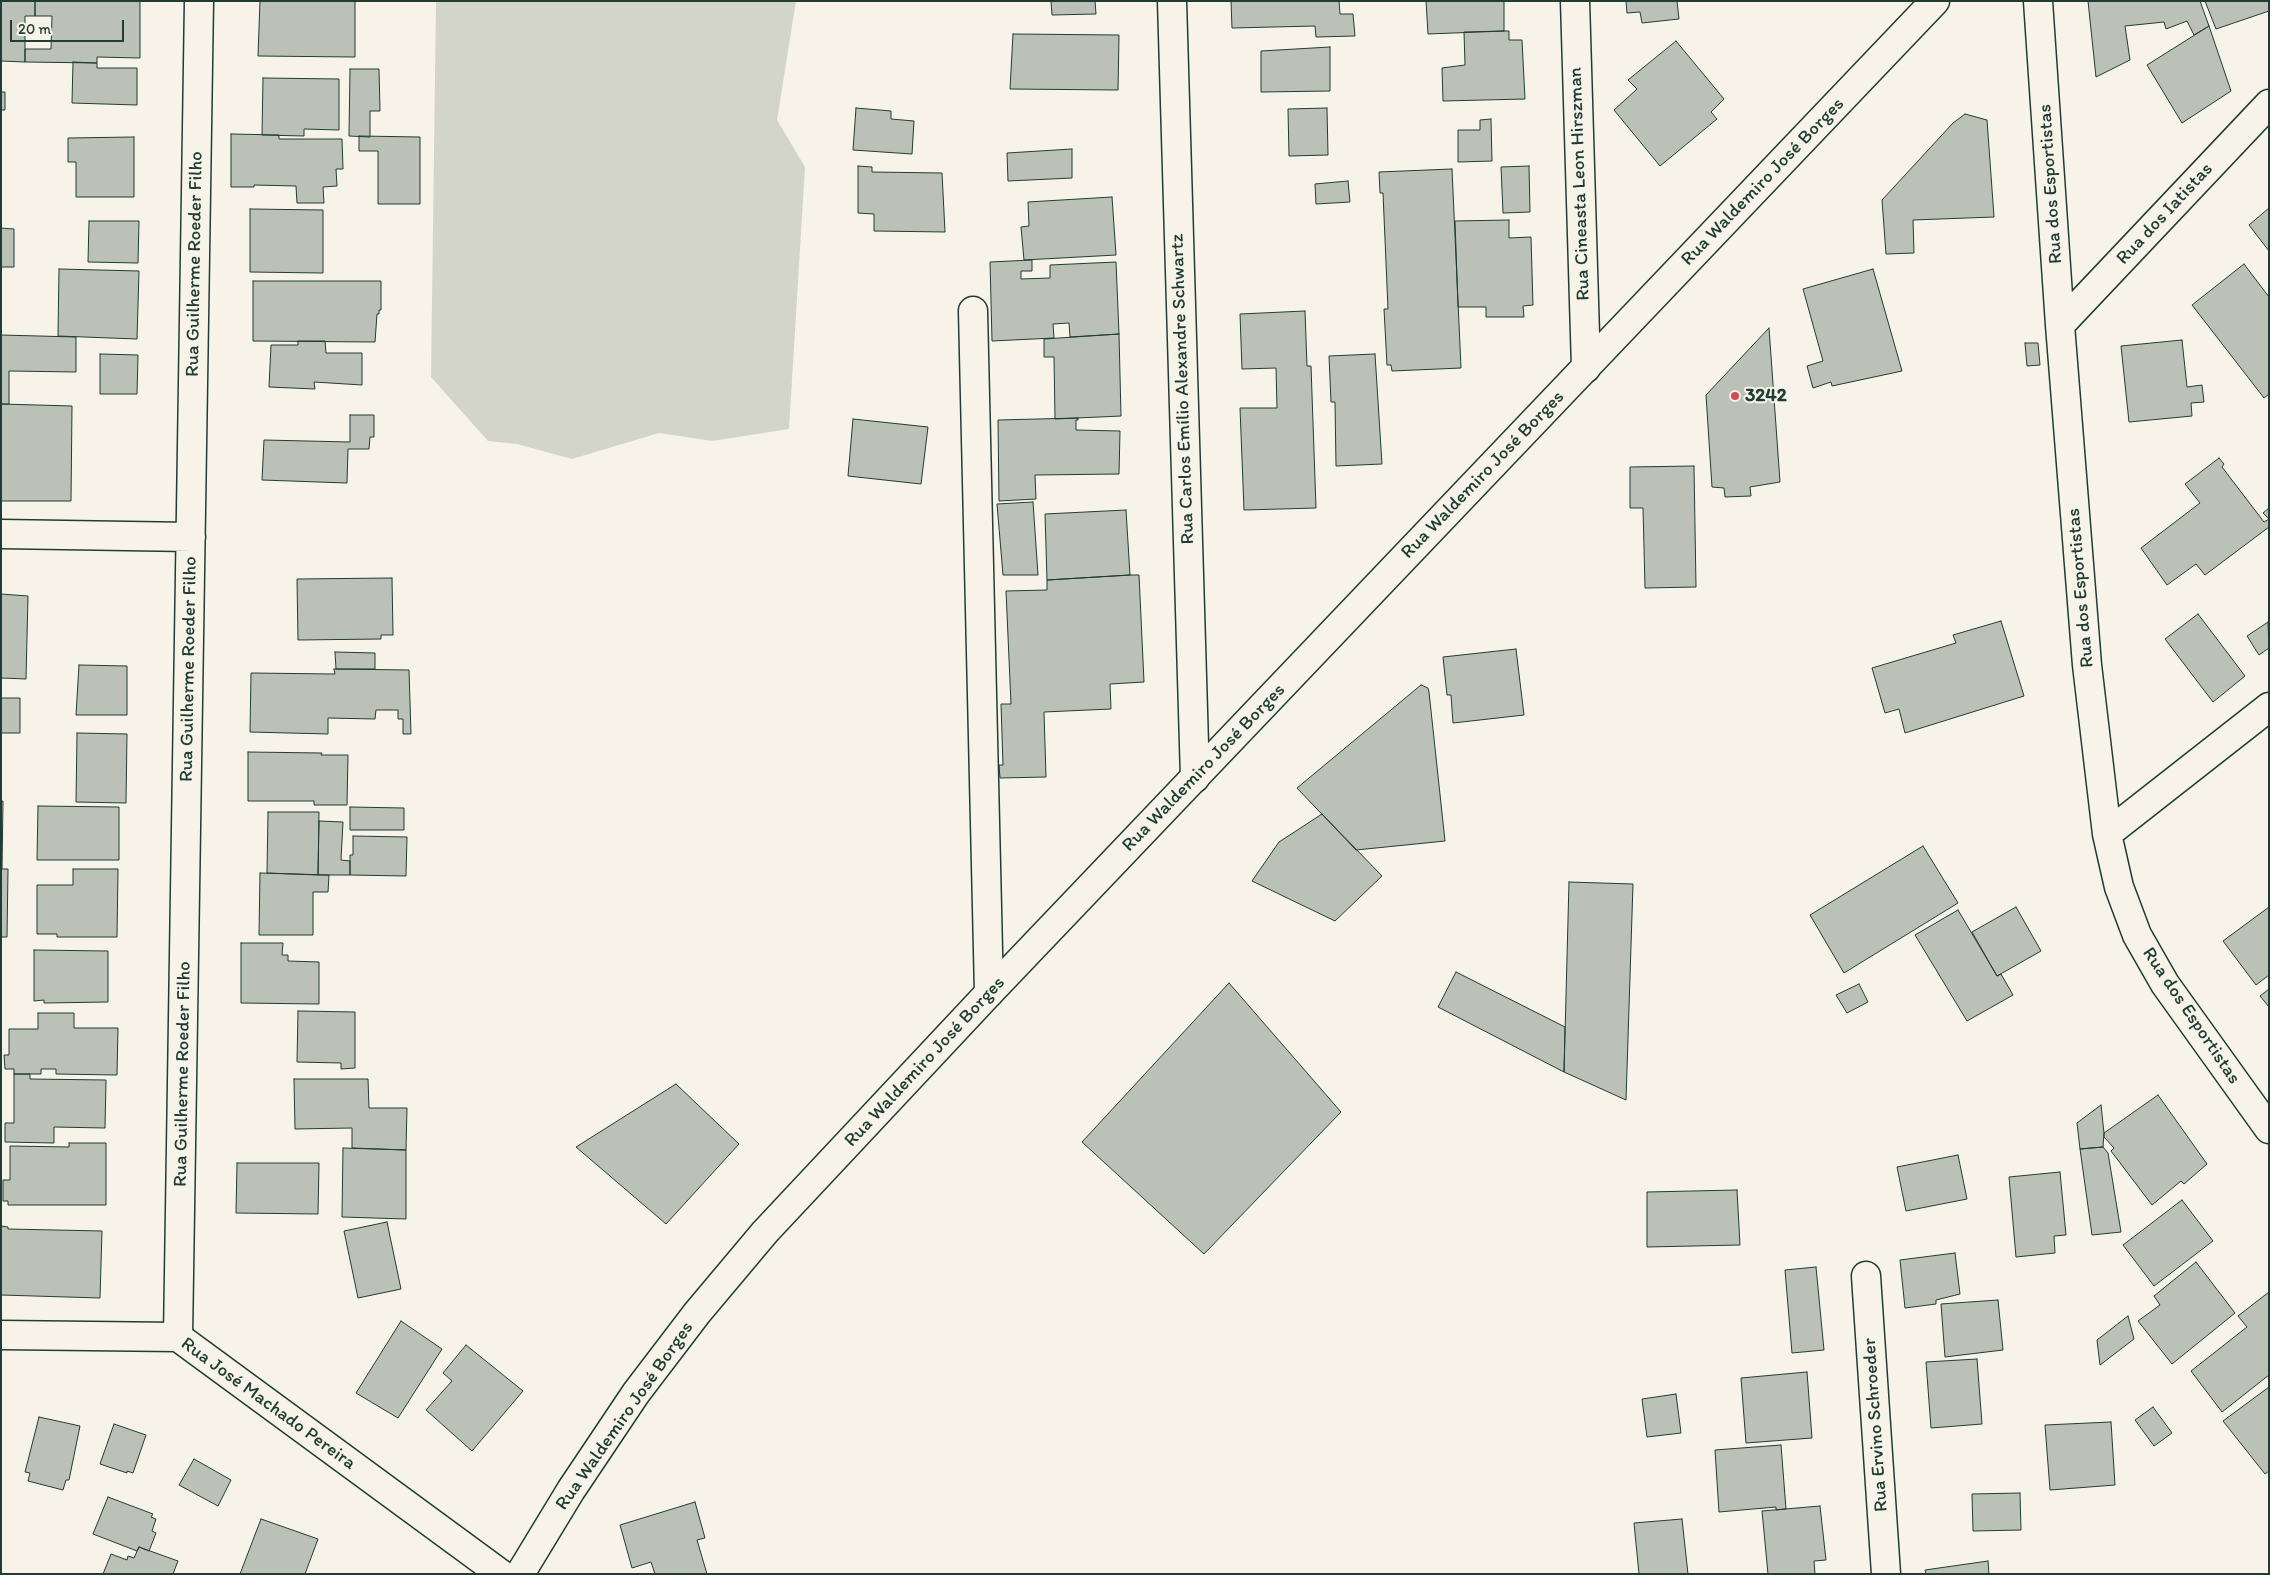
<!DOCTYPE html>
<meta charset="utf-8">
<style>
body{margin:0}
#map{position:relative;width:2270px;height:1575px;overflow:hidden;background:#f7f3e8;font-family:Itim,sans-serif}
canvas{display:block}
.frame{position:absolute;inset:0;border:2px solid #1f3d34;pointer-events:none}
.scale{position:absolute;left:10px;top:20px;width:114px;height:22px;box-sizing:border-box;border:2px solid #1f3d34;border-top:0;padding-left:6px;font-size:15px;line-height:18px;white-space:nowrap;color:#1f3d34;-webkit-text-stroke:4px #f7f3e8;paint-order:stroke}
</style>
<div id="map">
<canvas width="2270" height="1575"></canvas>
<div class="frame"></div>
<div class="scale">20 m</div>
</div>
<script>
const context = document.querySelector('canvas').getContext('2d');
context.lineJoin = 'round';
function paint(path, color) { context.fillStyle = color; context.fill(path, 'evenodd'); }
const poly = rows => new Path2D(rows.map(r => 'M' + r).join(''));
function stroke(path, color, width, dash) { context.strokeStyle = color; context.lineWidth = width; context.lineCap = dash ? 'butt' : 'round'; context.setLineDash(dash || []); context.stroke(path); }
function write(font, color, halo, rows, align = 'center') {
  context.font = font + ' Itim,sans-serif'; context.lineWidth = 4; context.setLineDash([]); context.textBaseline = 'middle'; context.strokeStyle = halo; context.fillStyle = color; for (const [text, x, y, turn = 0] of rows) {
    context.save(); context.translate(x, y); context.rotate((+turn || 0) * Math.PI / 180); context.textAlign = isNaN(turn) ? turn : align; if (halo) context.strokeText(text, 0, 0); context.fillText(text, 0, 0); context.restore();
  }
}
const green = poly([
 [436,1,796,1,777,120,805,167,789,429,712,441,659,433,572,459,517,444,488,441,431,377]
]);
const building = poly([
 [1,1,35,1,35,16,25,16,25,62,1,61,1,1],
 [35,1,140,1,140,58,97,57,97,63,25,62,25,49,51,49,52,16,35,16,35,1],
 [260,1,355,1,355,57,258,56,260,1],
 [1051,1,1095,1,1096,14,1052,15,1051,1],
 [1231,1,1339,1,1340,14,1353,14,1355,36,1316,37,1315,26,1232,28,1231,1],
 [1426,1,1504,1,1504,31,1428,34,1426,1],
 [1626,1,1677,1,1679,19,1642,23,1640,12,1627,13,1626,1],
 [2088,1,2200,1,2209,26,2194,35,2187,21,2166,29,2164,22,2125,26,2130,60,2096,77,2088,1],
 [2205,1,2269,1,2269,11,2216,29,2205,1],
 [2209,26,2231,91,2182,123,2147,65,2209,26],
 [1504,31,1509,31,1509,40,1522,40,1525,99,1443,101,1442,68,1465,65,1464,32,1504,31],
 [1013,34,1119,35,1118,90,1010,89,1013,34],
 [1676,41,1724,99,1711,112,1717,119,1660,166,1614,110,1637,89,1628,80,1676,41],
 [1330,47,1330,91,1261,92,1261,51,1330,47],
 [73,62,97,63,97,68,137,68,137,105,72,103,73,62],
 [350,69,379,69,380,111,370,111,370,137,349,136,350,69],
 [263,78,339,79,339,130,304,129,304,136,262,135,263,78],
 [1,92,5,92,5,110,1,110,1,92],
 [856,108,891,111,891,119,914,121,912,154,853,150,856,108],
 [1327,108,1328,155,1289,156,1288,109,1327,108],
 [1965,114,1987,120,1994,217,1913,220,1914,253,1886,254,1882,200,1953,123,1965,114],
 [1491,119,1492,161,1458,162,1458,130,1480,130,1480,120,1491,119],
 [231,134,279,135,279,139,342,139,343,169,336,169,337,186,323,187,324,203,297,203,296,186,254,185,254,187,231,187,231,134],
 [359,136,420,137,420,204,378,204,378,151,359,151,359,136],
 [134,137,134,197,76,197,76,162,68,162,68,138,134,137],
 [1072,149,1072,178,1008,181,1007,153,1072,149],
 [858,166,872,167,872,172,942,173,945,232,874,231,874,214,858,213,858,166],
 [1529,166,1530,212,1503,213,1501,167,1529,166],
 [1452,169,1461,368,1392,371,1391,365,1387,365,1384,309,1388,309,1383,193,1380,193,1379,172,1452,169],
 [1348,181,1350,202,1316,204,1315,184,1348,181],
 [1112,197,1116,255,1024,260,1021,227,1029,226,1028,202,1112,197],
 [2269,208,2269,251,2249,225,2269,208],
 [250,209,323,210,323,273,250,272,250,209],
 [1509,220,1509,238,1531,237,1533,305,1523,306,1524,317,1486,317,1486,307,1458,307,1455,221,1509,220],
 [89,221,139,221,138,263,88,262,89,221],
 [1,228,14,229,14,267,1,267,1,228],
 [1032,260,1032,271,1021,271,1021,279,1050,278,1050,265,1116,262,1119,334,1070,337,1069,323,1053,324,1054,338,992,341,990,262,1032,260],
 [2244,264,2269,297,2269,394,2264,398,2192,305,2244,264],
 [59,269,139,271,137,339,58,336,59,269],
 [1873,269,1902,371,1832,386,1831,382,1813,388,1807,366,1823,361,1803,289,1873,269],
 [253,281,381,281,381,310,379,310,379,314,377,314,375,342,253,341,253,281],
 [1305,311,1307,366,1311,366,1316,508,1244,510,1240,408,1277,408,1276,368,1242,369,1240,314,1305,311],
 [1769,328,1780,482,1750,487,1751,496,1725,497,1724,488,1712,487,1706,395,1769,328],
 [1119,334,1121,416,1055,419,1054,357,1044,357,1044,339,1119,334],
 [1,335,76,337,76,372,9,371,9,404,1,404,1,335],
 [2182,340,2187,387,2202,385,2204,402,2191,403,2192,416,2129,422,2121,346,2182,340],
 [298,341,325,341,326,353,362,353,362,385,314,382,315,389,269,387,271,345,298,345,298,341],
 [2025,343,2038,343,2040,365,2027,366,2025,343],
 [100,354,138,355,137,394,100,394,100,354],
 [1375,354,1382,464,1336,466,1335,402,1331,402,1329,356,1375,354],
 [1,404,72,406,71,501,1,501,1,404],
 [350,415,374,415,374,437,370,437,369,449,348,449,347,483,262,480,264,440,350,442,350,415],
 [1078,418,1078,420,1076,420,1076,430,1120,431,1119,474,1035,475,1036,499,999,501,998,420,1078,418],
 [853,419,928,427,921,484,848,476,853,419],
 [2219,458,2224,464,2222,467,2264,522,2269,519,2269,527,2205,575,2196,564,2167,585,2141,548,2200,503,2185,484,2219,458],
 [1694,466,1696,587,1645,588,1643,508,1630,508,1630,467,1694,466],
 [1033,502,1038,575,1003,575,997,504,1033,502],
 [2269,508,2269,519,2263,513,2269,508],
 [1126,510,1130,575,1047,580,1045,514,1126,510],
 [1130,575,1139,575,1144,682,1110,684,1111,709,1044,712,1046,777,1000,778,999,765,1003,765,1001,704,1011,704,1006,591,1047,590,1047,580,1130,575],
 [392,578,393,635,381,635,381,639,298,640,297,579,392,578],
 [1,594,28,596,26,679,1,678,1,594],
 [2198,614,2245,676,2213,702,2165,639,2198,614],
 [2001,621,2024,696,1905,733,1899,709,1885,713,1872,668,1956,643,1953,635,2001,621],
 [2268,622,2269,648,2259,655,2247,636,2268,622],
 [1516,649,1524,715,1453,723,1451,695,1447,695,1443,657,1516,649],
 [335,652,375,653,375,669,336,669,335,652],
 [79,665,127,666,127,715,76,715,79,665],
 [334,669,409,670,411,734,403,734,403,719,398,719,398,710,376,710,375,719,328,718,328,734,250,732,251,673,335,674,334,669],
 [1421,685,1428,688,1429,692,1445,841,1356,850,1297,788,1421,685],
 [1,698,20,698,20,733,1,733,1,698],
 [77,733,127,734,126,803,76,802,77,733],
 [248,752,322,753,321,755,348,755,347,805,314,805,314,801,248,801,248,752],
 [1,801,3,801,2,869,1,869,1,801],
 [38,806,119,807,119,860,37,860,38,806],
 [350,807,404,808,404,830,350,830,350,807],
 [268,812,319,812,318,875,267,873,268,812],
 [1322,814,1382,876,1335,921,1252,881,1279,842,1322,814],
 [319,821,343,822,341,860,350,861,350,875,318,875,319,821],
 [353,836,407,837,406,876,350,875,350,855,353,855,353,836],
 [1923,846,1958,903,1844,973,1810,915,1923,846],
 [1,869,8,869,7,937,1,937,1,869],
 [73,869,118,869,117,937,57,937,57,934,37,934,37,885,73,885,73,869],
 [260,873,329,875,328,892,313,892,313,935,259,935,260,873],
 [1569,882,1633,884,1626,1100,1564,1072,1569,882],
 [2016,907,2041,951,1997,976,1972,932,2016,907],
 [2269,907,2269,975,2256,985,2223,941,2269,907],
 [1958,910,1997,976,2001,974,2013,995,1967,1021,1915,935,1958,910],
 [241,943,283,943,282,955,288,955,288,961,319,962,319,1004,241,1003,241,943],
 [34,950,108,951,108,1002,44,1003,44,1000,34,1001,34,950],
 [1456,972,1565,1027,1564,1072,1438,1007,1456,972],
 [1229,983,1341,1112,1204,1254,1082,1142,1229,983],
 [1859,984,1868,1002,1847,1013,1836,995,1859,984],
 [2269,989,2269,1007,2260,996,2269,989],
 [298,1011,355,1012,355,1068,341,1069,341,1063,297,1062,298,1011],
 [38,1013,74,1013,74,1028,118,1028,117,1075,56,1074,56,1069,41,1069,41,1074,14,1074,14,1069,5,1069,4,1055,9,1055,9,1029,38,1029,38,1013],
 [14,1074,30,1074,30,1079,106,1080,105,1128,54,1127,54,1143,5,1142,5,1123,14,1123,14,1074],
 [294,1079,368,1079,369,1108,407,1108,406,1150,352,1148,352,1128,295,1129,294,1079],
 [676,1084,739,1144,666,1224,576,1147,676,1084],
 [2158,1095,2207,1164,2184,1184,2181,1181,2152,1205,2111,1151,2114,1148,2104,1137,2104,1133,2158,1095],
 [2101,1105,2104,1133,2103,1147,2080,1149,2077,1123,2101,1105],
 [69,1143,106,1143,106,1205,8,1205,8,1201,3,1201,3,1180,10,1180,10,1146,69,1147,69,1143],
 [2103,1147,2108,1153,2121,1232,2092,1235,2080,1149,2103,1147],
 [343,1148,406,1150,406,1219,342,1217,343,1148],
 [1958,1155,1967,1199,1906,1211,1897,1167,1958,1155],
 [237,1163,319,1163,318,1214,236,1213,237,1163],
 [2060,1172,2066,1235,2054,1236,2055,1253,2016,1257,2009,1177,2060,1172],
 [1737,1190,1740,1245,1647,1247,1647,1192,1737,1190],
 [2182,1200,2213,1241,2154,1286,2123,1245,2182,1200],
 [387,1222,401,1289,358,1298,344,1231,387,1222],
 [1,1226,8,1227,8,1229,102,1231,100,1298,1,1295,1,1226],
 [1955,1253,1960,1294,1936,1300,1936,1304,1905,1308,1900,1260,1955,1253],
 [2196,1262,2235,1313,2172,1364,2138,1321,2160,1305,2154,1296,2196,1262],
 [1816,1267,1824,1350,1792,1353,1785,1270,1816,1267],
 [2269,1292,2269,1375,2222,1412,2191,1371,2247,1327,2238,1316,2269,1292],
 [1998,1300,2003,1350,1945,1357,1941,1304,1998,1300],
 [2128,1316,2134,1339,2100,1365,2097,1340,2128,1316],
 [401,1321,442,1349,398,1418,356,1393,401,1321],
 [466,1345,523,1391,472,1451,426,1410,452,1381,443,1373,466,1345],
 [1977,1359,1982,1424,1931,1428,1926,1362,1977,1359],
 [1807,1372,1812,1438,1746,1443,1741,1378,1807,1372],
 [2269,1387,2269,1471,2265,1474,2223,1421,2269,1387],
 [1676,1394,1681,1433,1647,1437,1642,1399,1676,1394],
 [2153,1407,2172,1433,2154,1446,2135,1420,2153,1407],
 [39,1417,80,1426,69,1480,66,1480,63,1490,28,1481,30,1473,25,1472,39,1417],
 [2111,1422,2115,1485,2050,1490,2045,1425,2111,1422],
 [114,1424,146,1435,133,1473,127,1471,127,1473,100,1464,114,1424],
 [1781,1445,1786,1509,1776,1510,1776,1507,1719,1512,1715,1450,1781,1445],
 [194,1459,231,1480,218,1506,179,1485,194,1459],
 [2020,1493,2021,1530,1973,1531,1972,1494,2020,1493],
 [108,1497,153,1514,151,1517,156,1519,152,1531,156,1533,149,1551,139,1547,137,1551,93,1534,108,1497],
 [695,1502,705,1538,697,1540,707,1574,655,1574,651,1562,632,1568,620,1525,695,1502],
 [1820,1506,1826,1560,1814,1561,1815,1574,1768,1574,1762,1511,1820,1506],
 [261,1519,318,1539,305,1574,240,1574,261,1519],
 [1682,1519,1688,1574,1639,1574,1634,1523,1682,1519],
 [139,1547,178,1561,173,1574,103,1574,111,1554,127,1560,128,1556,134,1558,139,1547],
 [1988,1561,1989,1574,1926,1574,1925,1570,1988,1561]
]);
const street = poly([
 [1172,1,1195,778],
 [1575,1,1586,368],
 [2038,1,2060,325,2087,665,2107,834,2119,887,2137,935,2165,984,2269,1129],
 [973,311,989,993],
 [2060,325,2269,104],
 [1,534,191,537],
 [2107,834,2269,707],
 [1866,1276,1886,1574],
 [1,1335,178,1337,501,1574],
 [178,1337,199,1]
]);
const secondary = poly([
 [520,1574,571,1490,636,1393,697,1313,765,1232,989,993,1935,1]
]);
const markers = [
 [1735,396,5,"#d1495b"]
];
const streetNames = [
 ["Rua Waldemiro José Borges",1763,182,-46],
 ["Rua Cineasta Leon Hirszman",1580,184,-92],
 ["Rua dos Esportistas",2051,184,-94],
 ["Rua dos Iatistas",2165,214,-47],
 ["Rua Guilherme Roeder Filho",195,264,-89],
 ["Rua Carlos Emílio Alexandre Schwartz",1183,389,-92],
 ["Rua Waldemiro José Borges",1483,475,-46],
 ["Rua dos Esportistas",2081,588,-95],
 ["Rua Guilherme Roeder Filho",189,669,-89],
 ["Rua Waldemiro José Borges",1204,768,-46],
 ["Rua dos Esportistas",2191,1016,56],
 ["Rua Waldemiro José Borges",925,1062,-47],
 ["Rua Guilherme Roeder Filho",183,1074,-89],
 ["Rua José Machado Pereira",268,1404,36],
 ["Rua Waldemiro José Borges",625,1416,-55],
 ["Rua Ervino Schroeder",1876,1425,-94]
];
const poiNames = [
 ["3242",1745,396]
];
paint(green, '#d3d5ca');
paint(building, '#bbc1b6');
stroke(building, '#1f3d34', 1);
stroke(street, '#1f3d34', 31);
stroke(secondary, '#1f3d34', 31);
stroke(street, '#f7f3e8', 28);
stroke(secondary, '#f7f3e8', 28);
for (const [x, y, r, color] of markers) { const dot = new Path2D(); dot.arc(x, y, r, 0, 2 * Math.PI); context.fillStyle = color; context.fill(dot); stroke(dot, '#f7f3e8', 2); }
write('19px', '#1f3d34', '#f7f3e8', streetNames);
write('bold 19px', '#1f3d34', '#f7f3e8', poiNames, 'left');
</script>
